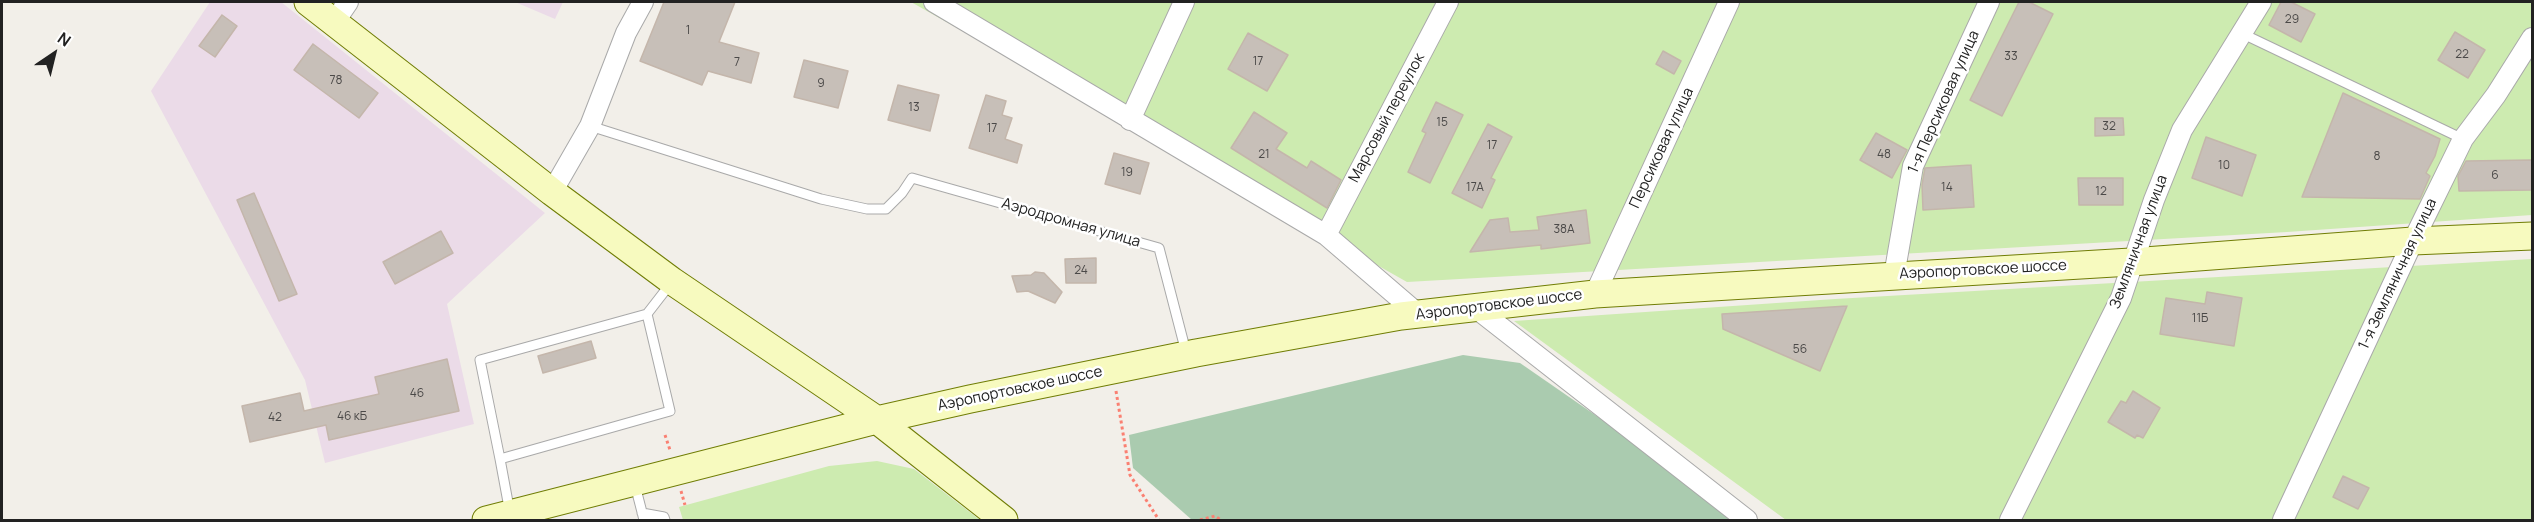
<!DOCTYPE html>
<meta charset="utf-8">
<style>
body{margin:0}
#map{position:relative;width:2534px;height:522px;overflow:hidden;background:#f2efe9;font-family:Manrope,sans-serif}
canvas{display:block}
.frame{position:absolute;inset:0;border:3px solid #222;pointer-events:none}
.north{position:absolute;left:24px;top:24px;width:60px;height:60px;-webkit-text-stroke:4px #fff;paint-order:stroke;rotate:35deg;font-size:16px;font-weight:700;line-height:24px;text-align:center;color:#222}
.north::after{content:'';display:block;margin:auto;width:21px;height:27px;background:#222;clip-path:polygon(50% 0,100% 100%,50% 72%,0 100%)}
</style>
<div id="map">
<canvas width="2534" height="522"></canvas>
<div class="frame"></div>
<div class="north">N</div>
</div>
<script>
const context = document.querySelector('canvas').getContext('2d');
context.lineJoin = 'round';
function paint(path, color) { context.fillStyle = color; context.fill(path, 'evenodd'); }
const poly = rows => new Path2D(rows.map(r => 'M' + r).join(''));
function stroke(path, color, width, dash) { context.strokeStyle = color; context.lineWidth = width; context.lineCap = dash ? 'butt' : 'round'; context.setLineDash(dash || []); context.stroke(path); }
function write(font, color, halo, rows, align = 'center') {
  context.font = font + ' Manrope,sans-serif'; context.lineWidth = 5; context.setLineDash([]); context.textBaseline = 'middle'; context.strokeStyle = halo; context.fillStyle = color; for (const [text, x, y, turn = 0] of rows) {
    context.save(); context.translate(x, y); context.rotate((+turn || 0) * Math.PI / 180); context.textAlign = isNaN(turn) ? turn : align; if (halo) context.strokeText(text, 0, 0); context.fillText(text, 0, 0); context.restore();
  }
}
const industrial = poly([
 [210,2,281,2,545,213,447,304,474,424,325,463,305,380,151,91],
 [515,2,563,2,555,19]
]);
const grass = poly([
 [911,2,2532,2,2532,215,2287,232,1407,282],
 [2532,259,2532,520,1786,520,1514,321,1835,299],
 [877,461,914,469,980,520,683,520,679,507,829,466]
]);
const cemetery = poly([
 [1463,355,1520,363,1747,520,1192,520,1133,468,1129,435]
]);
const building = poly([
 [664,2,735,2,719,42,759,53,751,83,708,71,702,85,640,61,664,2],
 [2019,2,2029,2,2053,14,2002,116,1970,100,2019,2],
 [2281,2,2291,2,2315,14,2301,42,2269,25,2281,2],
 [222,15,237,26,215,57,199,46,222,15],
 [2455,32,2485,50,2468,78,2438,60,2455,32],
 [1248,33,1288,55,1267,91,1228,69,1248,33],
 [313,44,378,93,359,118,294,70,313,44],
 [1663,51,1681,61,1674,74,1656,64,1663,51],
 [804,60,848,71,838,108,794,97,804,60],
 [898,85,939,95,930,131,888,120,898,85],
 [2343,93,2440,139,2435,156,2426,173,2430,176,2420,199,2302,197,2343,93],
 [986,95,1006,101,1002,115,1012,118,1005,139,1022,145,1017,163,969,148,986,95],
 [1436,102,1463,115,1430,183,1408,172,1426,133,1422,131,1436,102],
 [1254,112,1287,133,1276,149,1307,168,1311,161,1341,180,1327,208,1231,148,1254,112],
 [2095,118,2123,118,2124,135,2095,136,2095,118],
 [1488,124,1512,137,1491,178,1495,180,1482,208,1452,193,1488,124],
 [1876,133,1907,150,1892,178,1860,160,1876,133],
 [2206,137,2256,155,2242,196,2192,178,2206,137],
 [1114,153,1149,163,1140,194,1105,184,1114,153],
 [2532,160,2532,190,2459,191,2458,176,2466,161,2532,160],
 [1971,165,1974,207,1923,210,1922,185,1925,168,1971,165],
 [2078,178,2123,178,2123,205,2079,205,2078,178],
 [254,193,297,294,279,301,237,200,254,193],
 [1586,210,1590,243,1541,249,1541,245,1470,252,1490,220,1508,218,1510,232,1539,230,1537,217,1586,210],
 [441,231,453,253,395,284,383,262,441,231],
 [1096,258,1096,283,1066,283,1065,259,1096,258],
 [1035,272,1044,273,1062,292,1055,303,1028,291,1017,292,1012,276,1031,275,1035,272],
 [2207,292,2242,298,2234,346,2160,334,2166,298,2205,304,2207,292],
 [1847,306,1820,371,1723,329,1722,314,1847,306],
 [591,341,596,358,543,373,538,356,591,341],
 [447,359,459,411,329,440,326,425,250,442,242,406,300,393,304,411,379,394,375,377,447,359],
 [2133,391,2160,408,2143,438,2137,435,2135,438,2108,422,2121,401,2126,403,2133,391],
 [2343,476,2369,488,2358,509,2333,497,2343,476]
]);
const path = poly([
 [1116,391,1130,475,1159,520],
 [665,435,670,450],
 [681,491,685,505],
 [1200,520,1215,516,1221,520]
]);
const lane = poly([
 [2241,33,2463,139],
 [590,126,821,199,867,209,886,209,902,193,912,178,1159,248,1186,352],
 [647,314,670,411,500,459,480,360,647,314,671,283],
 [500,459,510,513],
 [635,485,644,520],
 [642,513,664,517,665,520]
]);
const street = poly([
 [934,2,1326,235,1418,314],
 [335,21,348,2],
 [1130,120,1184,2],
 [552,192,590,126,626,33,643,2],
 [1326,235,1448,2],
 [1894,276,1913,166,1989,2],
 [1595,294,1729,2],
 [1476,308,1747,520],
 [2010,520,2121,298,2154,200,2182,130,2261,2],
 [2283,520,2413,241,2463,139,2496,95,2532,38]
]);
const secondary = poly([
 [308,2,552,192,672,281,877,420,1004,520],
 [486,520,877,420,970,399,1196,353,1401,316,1595,294,2131,262,2413,241,2532,236]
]);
const numberNames = [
 ["29",2292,20],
 ["1",688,31],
 ["22",2462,55],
 ["33",2011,57],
 ["17",1258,62],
 ["7",737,63],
 ["78",336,81],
 ["9",821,84],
 ["13",914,108],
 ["15",1442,123],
 ["32",2109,127],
 ["17",992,129],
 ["17",1492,146],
 ["21",1264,155],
 ["48",1884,155],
 ["8",2377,157],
 ["10",2224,166],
 ["19",1127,173],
 ["6",2495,176],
 ["17А",1475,188],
 ["14",1947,188],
 ["12",2101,192],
 ["38А",1564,230],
 ["24",1081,271],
 ["11Б",2200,319],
 ["56",1800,350],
 ["46",417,394],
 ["46 кБ",352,417],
 ["42",275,418]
];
const streetNames = [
 ["1-я Персиковая улица",1944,102,-66],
 ["Марсовый переулок",1387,118,-62],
 ["Персиковая улица",1662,148,-65],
 ["Аэродромная улица",1071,223,16],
 ["Земляничная улица",2139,242,-70],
 ["Аэропортовское шоссе",1983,270,-3],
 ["1-я Земляничная улица",2398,274,-65],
 ["Аэропортовское шоссе",1499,305,-7],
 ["Аэропортовское шоссе",1020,389,-12]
];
paint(industrial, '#ebdbe8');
paint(grass, '#cdebb0');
paint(cemetery, '#aacbaf');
paint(building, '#c7bfb8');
stroke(building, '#c4b6ab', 1.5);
stroke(lane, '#a9a9a9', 11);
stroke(street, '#a9a9a9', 22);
stroke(secondary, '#707d05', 29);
stroke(path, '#fa8072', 3, [3, 3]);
stroke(lane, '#fff', 9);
stroke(street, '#fff', 20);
stroke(secondary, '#f7fabf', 27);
write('12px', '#4b4948', null, numberNames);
write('15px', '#222', '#fff', streetNames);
</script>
